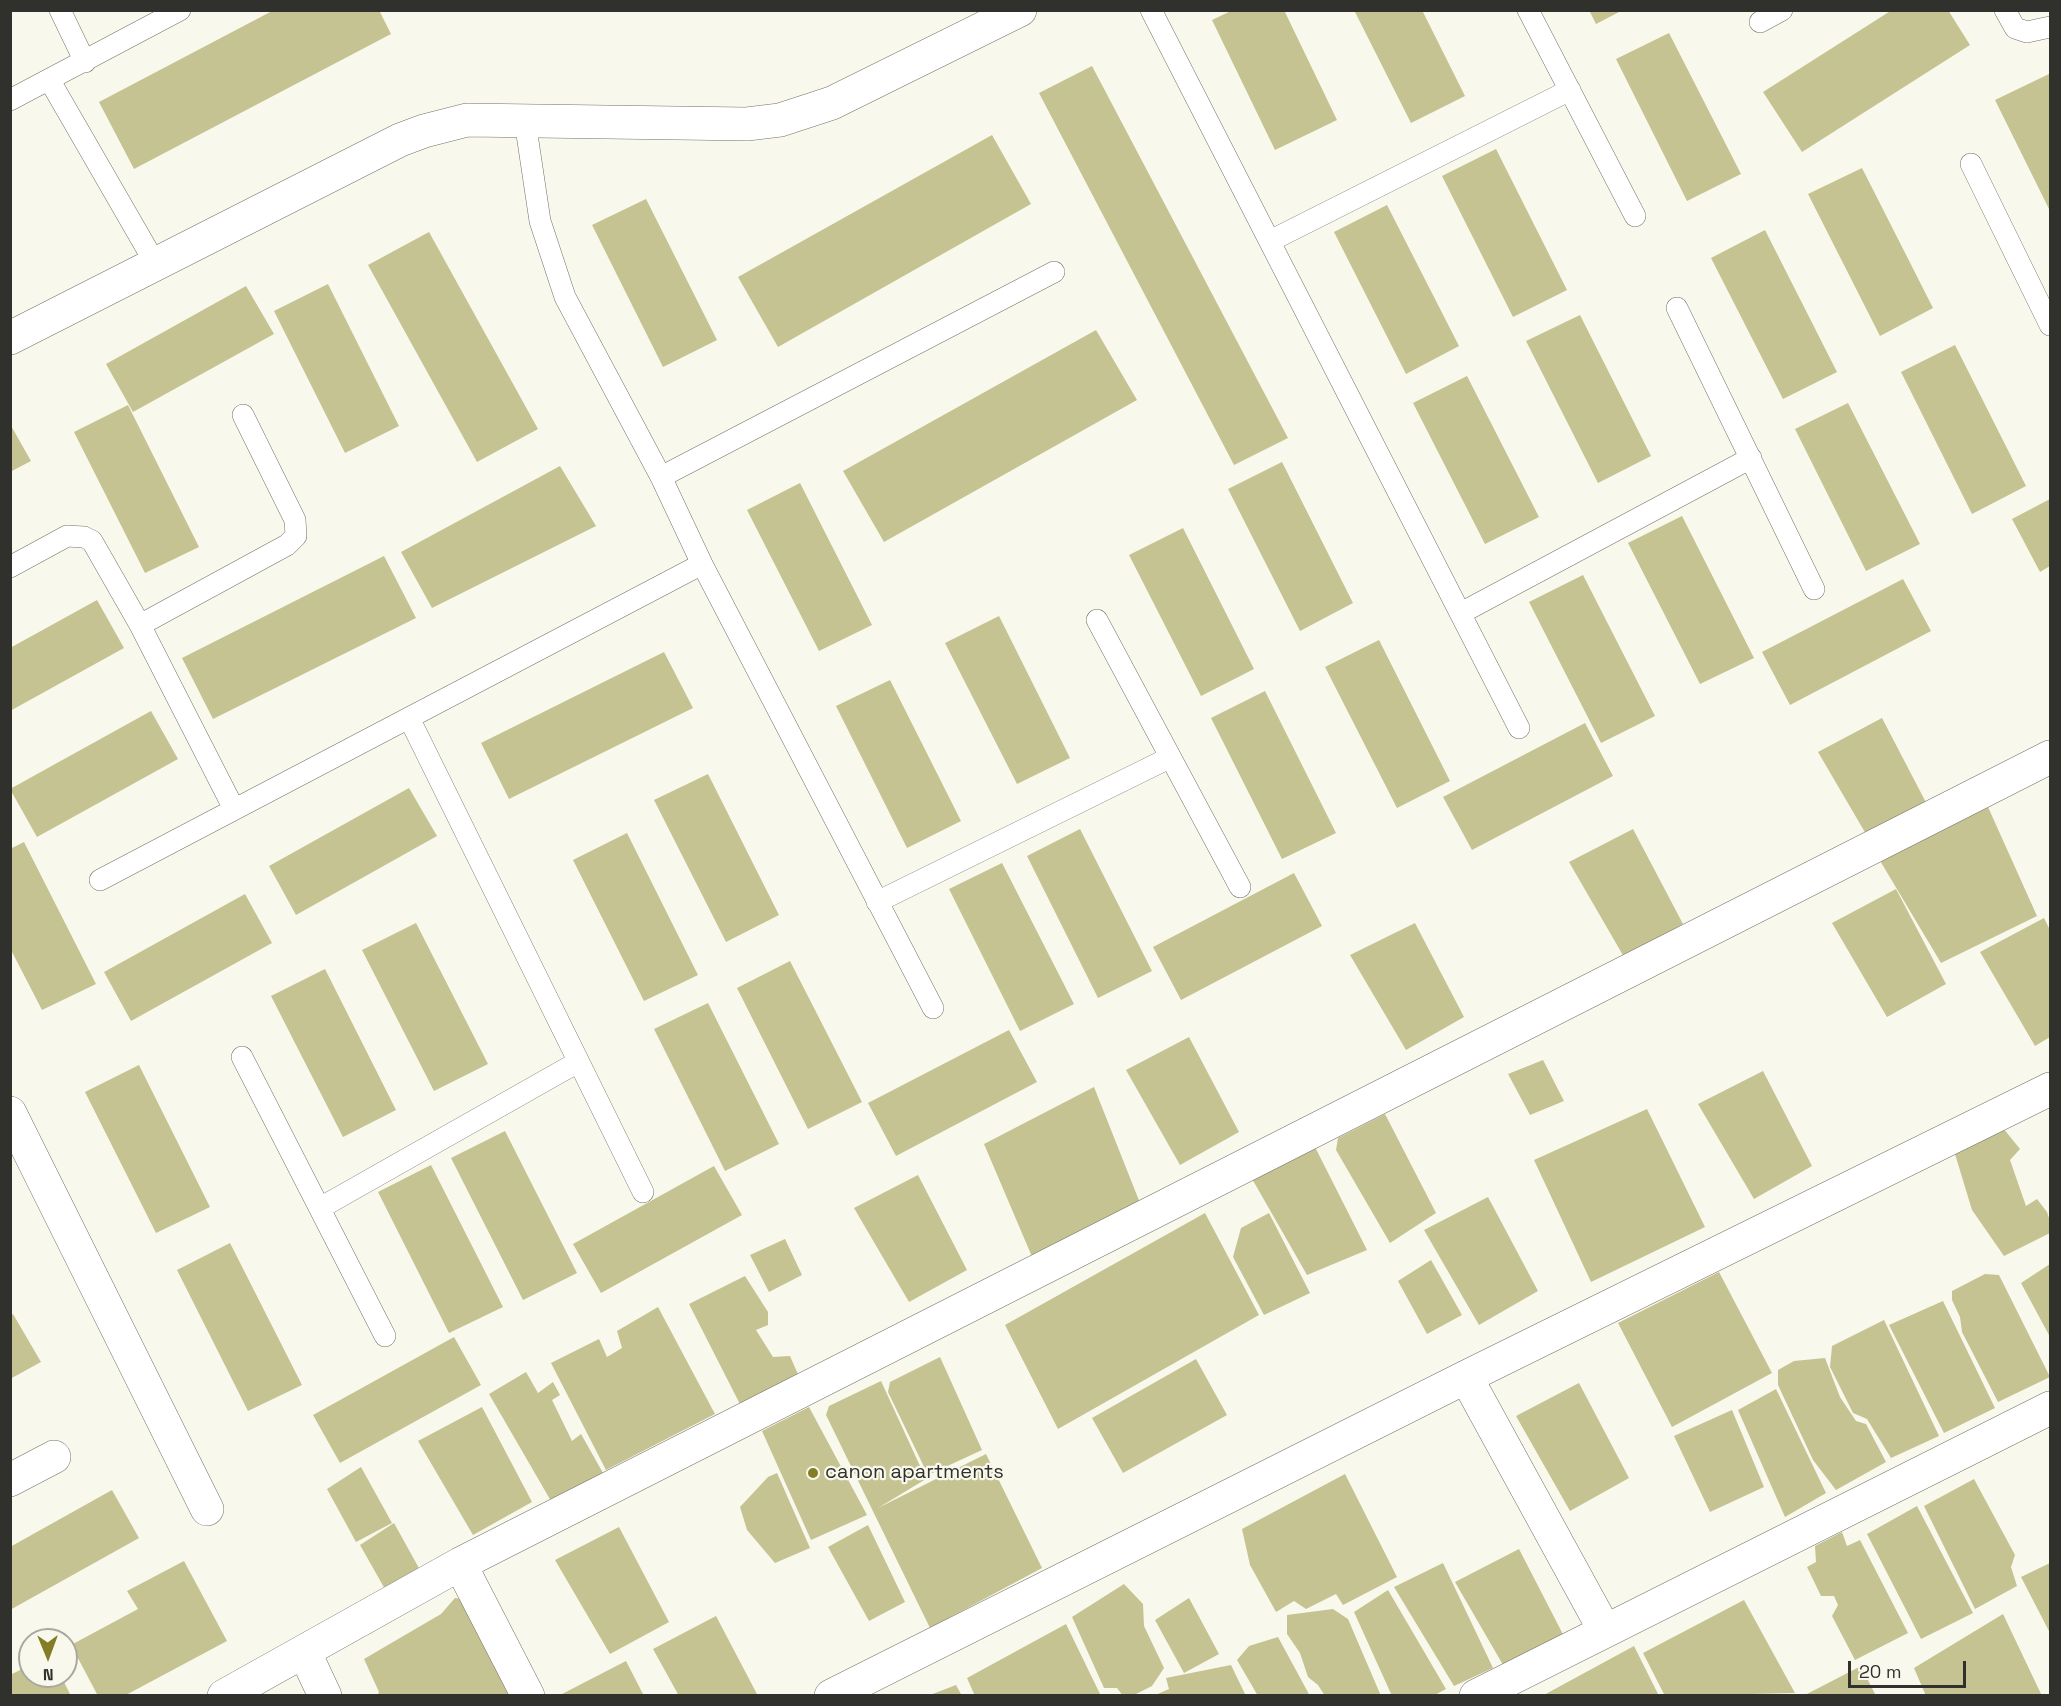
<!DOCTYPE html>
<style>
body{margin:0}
#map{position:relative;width:2061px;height:1706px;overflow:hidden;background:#f9f8ec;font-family:"Space Grotesk",sans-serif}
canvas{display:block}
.frame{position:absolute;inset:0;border:12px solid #30302c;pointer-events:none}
.north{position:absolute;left:18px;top:1628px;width:60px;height:60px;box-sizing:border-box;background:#f9f8ec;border:2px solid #a9a89f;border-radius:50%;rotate:179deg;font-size:16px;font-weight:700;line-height:24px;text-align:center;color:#30302c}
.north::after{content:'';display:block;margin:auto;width:21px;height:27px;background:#837d25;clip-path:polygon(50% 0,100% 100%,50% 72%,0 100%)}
.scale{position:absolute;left:1848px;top:1661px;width:118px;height:27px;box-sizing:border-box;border:3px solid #30302c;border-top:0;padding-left:8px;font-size:18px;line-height:21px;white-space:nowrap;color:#30302c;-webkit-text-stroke:4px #f9f8ec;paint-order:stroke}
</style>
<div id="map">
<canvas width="2061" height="1706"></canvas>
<div class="frame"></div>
<div class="north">N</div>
<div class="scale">20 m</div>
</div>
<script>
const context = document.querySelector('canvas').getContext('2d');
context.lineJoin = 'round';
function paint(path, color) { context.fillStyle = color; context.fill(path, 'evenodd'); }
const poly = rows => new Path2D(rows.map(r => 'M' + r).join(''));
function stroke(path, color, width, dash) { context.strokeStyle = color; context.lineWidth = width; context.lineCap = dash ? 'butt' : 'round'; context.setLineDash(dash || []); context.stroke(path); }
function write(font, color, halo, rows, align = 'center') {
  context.font = font + ' "Space Grotesk",sans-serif'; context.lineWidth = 4.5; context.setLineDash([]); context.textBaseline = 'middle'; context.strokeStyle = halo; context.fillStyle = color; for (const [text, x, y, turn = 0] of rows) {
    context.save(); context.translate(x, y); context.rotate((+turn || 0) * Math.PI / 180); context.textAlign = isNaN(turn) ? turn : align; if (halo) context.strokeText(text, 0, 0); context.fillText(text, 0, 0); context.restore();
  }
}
const building = poly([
 [274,10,379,10,391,34,134,169,99,102],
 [1233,10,1284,10,1337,120,1275,150,1212,20],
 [1354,10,1422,10,1465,96,1411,123],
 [1589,10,1623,10,1596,24],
 [1892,10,1948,10,1970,45,1802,152,1763,92],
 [1669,33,1741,174,1687,201,1616,59],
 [1092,66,1288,438,1234,465,1039,93],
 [2049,74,2050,77,2050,211,1995,100],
 [992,135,1031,204,778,347,738,277],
 [1496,149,1567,290,1513,317,1442,176],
 [1862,168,1933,308,1880,336,1808,194],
 [646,199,717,340,663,367,592,225],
 [1387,205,1459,346,1406,374,1334,232],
 [1765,230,1837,372,1783,399,1711,258],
 [429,232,538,429,477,462,368,265],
 [328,284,399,426,345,453,274,311],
 [246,286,274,334,133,412,106,364],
 [1580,315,1651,456,1598,483,1526,341],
 [1096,330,1137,400,884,542,843,471],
 [1955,345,2026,486,1972,514,1901,372],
 [1467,376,1539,517,1485,544,1413,403],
 [1848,403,1920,544,1866,571,1795,429],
 [128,405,199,547,145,573,74,432],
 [10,424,31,461,10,472],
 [1282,462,1353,603,1300,631,1228,489],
 [560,466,596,526,432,608,401,552],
 [800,483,872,625,819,651,747,510],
 [2050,499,2050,566,2040,572,2012,519],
 [1682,516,1754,658,1700,684,1628,543],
 [1183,528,1254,669,1201,696,1129,555],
 [384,556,416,618,213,719,182,658],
 [1583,575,1655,716,1601,743,1529,602],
 [1903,579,1931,631,1790,705,1762,652],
 [97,600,124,648,10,711,10,648],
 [999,616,1070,758,1017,784,945,643],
 [1379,640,1450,781,1397,808,1325,667],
 [664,652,693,708,509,799,481,743],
 [890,680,961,821,907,848,836,706],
 [1265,691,1336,833,1282,859,1211,718],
 [151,711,178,759,37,837,10,789],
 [1882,718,1932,814,1873,846,1818,752],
 [1585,723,1613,776,1472,850,1443,797],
 [708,774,779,915,726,942,654,800],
 [409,788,437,836,296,915,269,866],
 [1988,807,2037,916,1941,963,1879,859],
 [1080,829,1152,971,1098,998,1027,856],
 [1633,829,1683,924,1624,957,1569,862],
 [627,833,698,975,644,1001,573,860],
 [24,842,96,984,42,1010,10,948,10,849],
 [1002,863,1074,1004,1020,1031,949,889],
 [1294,873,1322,926,1181,1000,1153,947],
 [1896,889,1946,984,1887,1017,1832,923],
 [245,894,272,943,131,1021,104,972],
 [2044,918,2050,930,2050,1037,2035,1046,1980,952],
 [416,923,488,1064,434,1091,362,950],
 [1415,923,1464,1017,1406,1050,1350,955],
 [790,961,862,1102,808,1129,737,988],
 [325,969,396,1110,343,1137,271,996],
 [708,1003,779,1144,725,1171,654,1029],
 [1009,1030,1037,1082,896,1156,868,1103],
 [1189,1037,1239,1132,1180,1165,1126,1070],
 [1543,1060,1564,1101,1530,1115,1508,1074],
 [139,1065,210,1207,156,1233,85,1092],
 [1763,1071,1812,1166,1754,1199,1698,1104],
 [1094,1087,1140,1203,1033,1259,984,1144],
 [1647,1109,1705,1227,1591,1282,1534,1160],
 [1385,1114,1436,1213,1390,1243,1336,1150,1338,1138],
 [2003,1128,2020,1149,2010,1160,2026,1206,2037,1199,2047,1212,2050,1221,2050,1233,2004,1256,1972,1210,1955,1154],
 [505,1131,577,1273,523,1300,451,1158],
 [1315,1147,1367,1250,1307,1275,1251,1177],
 [431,1165,503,1307,449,1333,378,1192],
 [714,1166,742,1215,601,1293,573,1244],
 [918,1175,967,1270,909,1302,854,1208],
 [1488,1197,1538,1291,1479,1325,1424,1230],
 [1205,1213,1259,1315,1058,1429,1005,1325],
 [1269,1213,1310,1293,1264,1315,1233,1257,1241,1228],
 [785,1239,802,1275,769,1292,750,1255],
 [230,1243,302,1385,248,1411,177,1270],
 [1431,1260,1462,1315,1427,1334,1398,1281],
 [2050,1264,2050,1337,2021,1283],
 [1719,1272,1772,1373,1672,1427,1618,1323],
 [1985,1274,1999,1275,2050,1377,1998,1402,1962,1332,1960,1317,1952,1300,1952,1291],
 [745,1276,768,1312,768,1325,756,1330,773,1357,790,1356,804,1388,746,1416,689,1304],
 [1943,1301,1995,1408,1944,1433,1889,1325],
 [658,1307,715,1414,606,1470,551,1363,599,1339,607,1357,622,1348,617,1331],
 [13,1314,41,1362,10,1379,10,1316],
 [1884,1320,1939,1436,1891,1458,1867,1419,1853,1413,1830,1367,1832,1346],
 [454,1337,481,1385,340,1463,313,1415],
 [940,1357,982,1450,928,1475,888,1392,890,1382],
 [1825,1358,1840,1397,1856,1421,1866,1424,1886,1462,1836,1490,1813,1460,1778,1385,1778,1370,1794,1361],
 [1196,1359,1227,1415,1123,1473,1092,1418],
 [526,1372,538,1393,553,1382,560,1395,552,1400,572,1441,581,1434,603,1473,593,1484,551,1501,489,1394],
 [881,1381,926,1479,878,1508,986,1454,1042,1568,930,1628,826,1415,829,1406],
 [1579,1383,1629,1478,1570,1511,1516,1416],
 [1776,1389,1826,1493,1785,1517,1738,1410],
 [482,1407,532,1502,473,1535,418,1441],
 [809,1407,867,1515,811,1540,762,1431],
 [1732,1410,1764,1487,1710,1512,1674,1436],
 [361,1467,392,1523,356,1542,327,1489],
 [777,1473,810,1548,775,1563,747,1530,740,1507,768,1477],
 [1345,1474,1397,1577,1343,1605,1336,1594,1306,1609,1294,1601,1276,1612,1250,1565,1242,1529],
 [1974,1479,2015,1555,2011,1567,2017,1586,1975,1609,1924,1506],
 [112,1490,139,1538,10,1610,10,1547],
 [1917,1506,1973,1613,1921,1639,1867,1534],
 [394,1523,425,1579,390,1598,360,1545],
 [868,1525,905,1602,869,1621,828,1547],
 [619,1527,669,1622,610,1654,555,1560],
 [1842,1532,1847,1546,1860,1540,1908,1633,1855,1660,1832,1616,1838,1605,1834,1596,1821,1596,1807,1567,1816,1562,1815,1546],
 [1519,1549,1568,1644,1510,1677,1455,1582],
 [184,1561,227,1641,124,1696,98,1696,71,1645,138,1609,127,1591],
 [1443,1563,1493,1668,1454,1686,1394,1587],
 [2050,1563,2050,1633,2021,1577],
 [1124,1584,1143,1604,1144,1626,1164,1668,1152,1686,1132,1696,1123,1696,1117,1688,1104,1688,1072,1617],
 [1388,1590,1446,1689,1433,1696,1392,1696,1354,1612],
 [455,1598,469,1600,519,1696,377,1696,379,1692,364,1659,441,1614],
 [1189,1598,1219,1654,1184,1673,1155,1620],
 [1744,1600,1795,1693,1665,1696,1643,1653],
 [1333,1609,1348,1619,1381,1696,1325,1696,1318,1685,1308,1677,1300,1653,1287,1634,1287,1615],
 [2003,1614,2042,1696,1926,1696,1914,1668],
 [716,1616,758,1696,679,1696,653,1649],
 [1066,1624,1101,1696,975,1696,967,1678],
 [1278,1637,1310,1696,1258,1696,1237,1660,1249,1646],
 [1634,1646,1659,1696,1542,1696],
 [626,1661,644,1696,562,1694],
 [30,1665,30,1676,61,1676,71,1696,10,1696,10,1675],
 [1231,1665,1246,1696,1153,1696,1169,1689,1166,1678],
 [1861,1666,1876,1696,1803,1696],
 [956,1685,962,1696,930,1696,930,1695]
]);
const service = poly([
 [60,10,85,62],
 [1151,10,1519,728],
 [1528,10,1635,216],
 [2005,10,2015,28,2027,32,2050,27],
 [1760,22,1782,10],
 [50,81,155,263],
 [10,100,180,10],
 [525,121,540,221,565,297,661,477,702,564,933,1008],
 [1971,164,2050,325],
 [1270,241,1570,90],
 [1677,308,1814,589],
 [661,477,1054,272],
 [10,567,67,536,84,537,92,541,140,625,234,809],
 [1461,613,1751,458],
 [1097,620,1240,887],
 [140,625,287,545,296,536,295,520,243,415],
 [409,718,643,1192],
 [100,880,702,564],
 [877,902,1169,758],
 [242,1057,385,1336],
 [320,1208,578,1062]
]);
const minor = poly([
 [10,338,400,140,424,131,467,120,747,124,780,120,832,103,1020,10],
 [10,1113,207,1509],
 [1466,1377,1604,1629],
 [10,1480,54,1457],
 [460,1564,528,1696],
 [305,1653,325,1696],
 [224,1696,460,1564,2050,757],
 [831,1696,1466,1377,2050,1089],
 [1476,1696,2050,1408]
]);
const markers = [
 [813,1473,6,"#837d25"]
];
const poiNames = [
 ["canon apartments",825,1473]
];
paint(building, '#c5c391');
stroke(service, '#737268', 22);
stroke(minor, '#737268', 34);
stroke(service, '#fff', 21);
stroke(minor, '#fff', 33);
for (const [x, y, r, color] of markers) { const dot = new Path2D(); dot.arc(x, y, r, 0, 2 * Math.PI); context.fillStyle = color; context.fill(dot); stroke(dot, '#f9f8ec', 2); }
write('20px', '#30302c', '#f9f8ec', poiNames, 'left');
</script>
